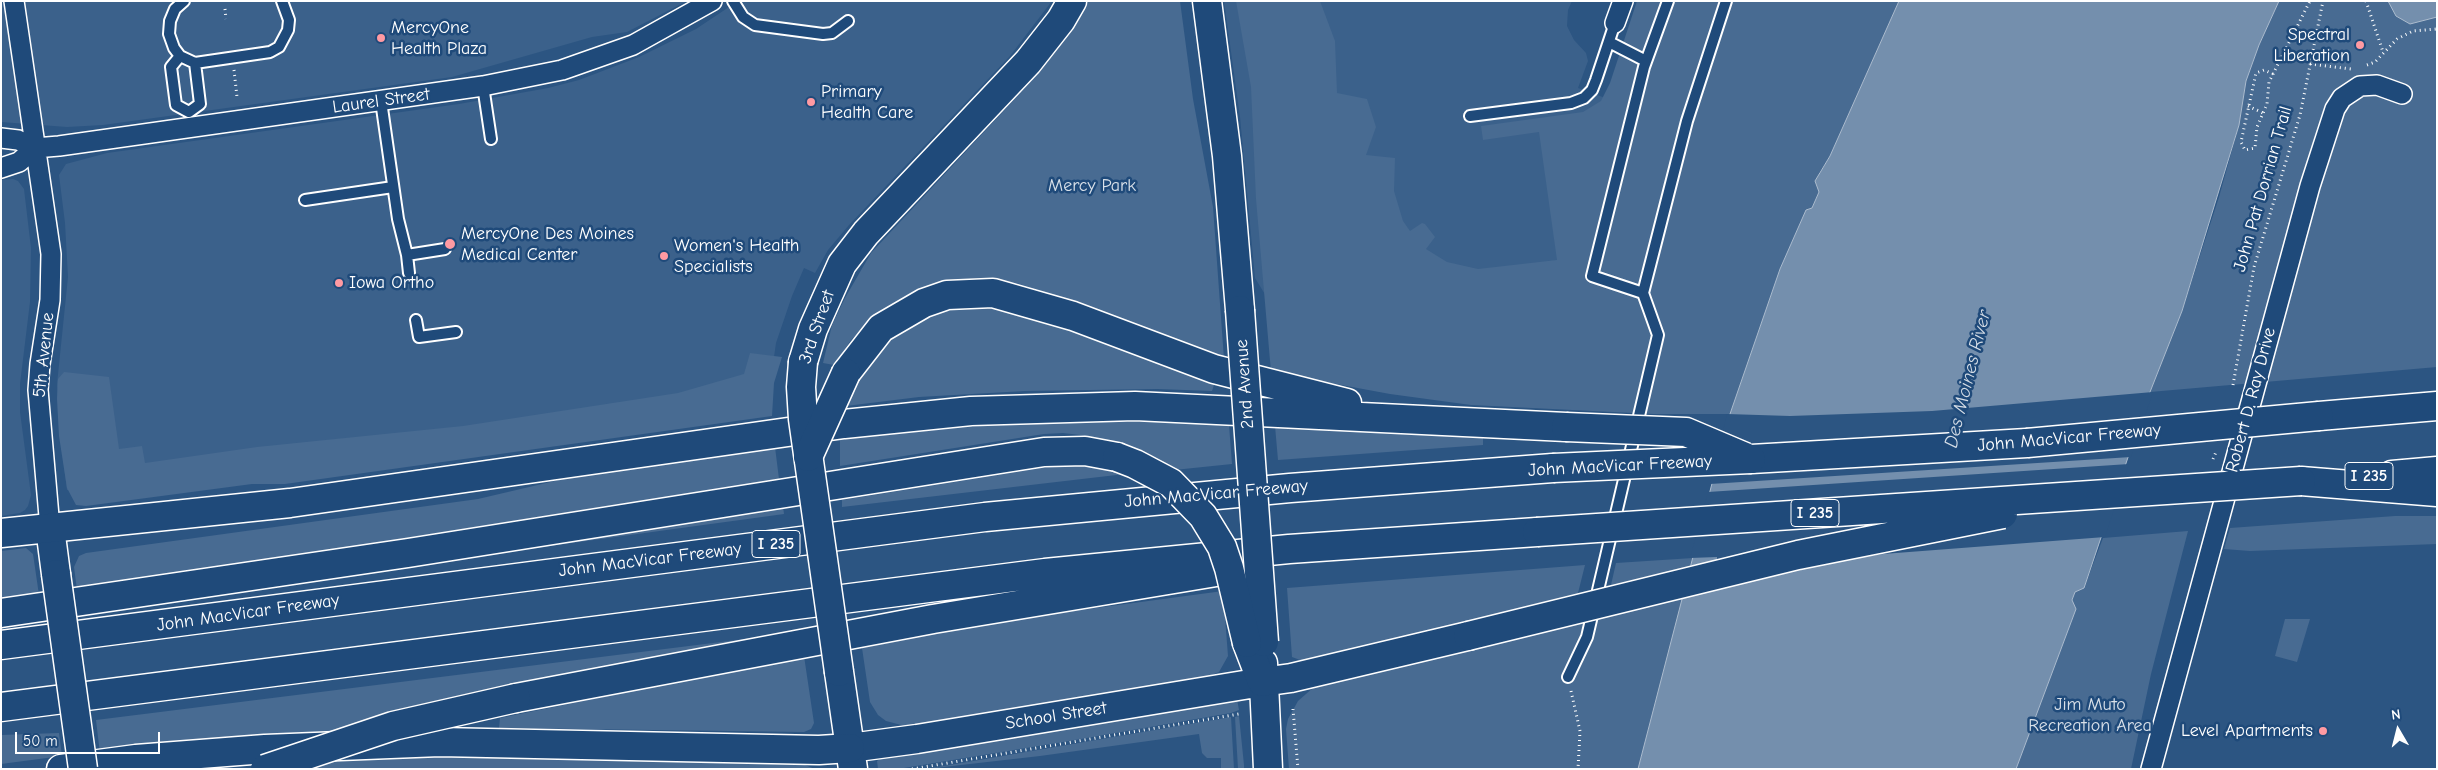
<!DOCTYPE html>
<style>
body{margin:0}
#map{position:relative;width:2438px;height:770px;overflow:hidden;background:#2c5582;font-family:"Comic Neue",sans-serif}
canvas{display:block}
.frame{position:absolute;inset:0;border:2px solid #fff;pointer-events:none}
.north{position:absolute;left:2373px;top:705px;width:50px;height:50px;-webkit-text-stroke:4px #1f4a7a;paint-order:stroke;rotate:352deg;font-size:14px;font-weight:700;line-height:20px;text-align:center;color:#fff}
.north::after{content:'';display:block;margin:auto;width:18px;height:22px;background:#fff;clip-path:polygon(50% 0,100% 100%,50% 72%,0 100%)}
.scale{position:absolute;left:15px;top:732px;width:145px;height:22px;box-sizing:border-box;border:2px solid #fff;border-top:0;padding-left:6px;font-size:15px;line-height:18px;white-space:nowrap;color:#fff;-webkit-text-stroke:4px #1f4a7a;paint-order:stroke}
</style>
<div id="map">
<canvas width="2438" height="770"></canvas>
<div class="frame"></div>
<div class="north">N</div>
<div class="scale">50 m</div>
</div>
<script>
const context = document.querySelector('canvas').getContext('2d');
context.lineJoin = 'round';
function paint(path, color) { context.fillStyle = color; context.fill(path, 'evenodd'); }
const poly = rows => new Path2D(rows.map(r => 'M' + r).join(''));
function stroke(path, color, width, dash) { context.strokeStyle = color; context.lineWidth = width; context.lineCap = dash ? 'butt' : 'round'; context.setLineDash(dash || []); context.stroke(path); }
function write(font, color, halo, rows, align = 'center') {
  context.font = font + ' "Comic Neue",sans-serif'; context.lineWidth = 5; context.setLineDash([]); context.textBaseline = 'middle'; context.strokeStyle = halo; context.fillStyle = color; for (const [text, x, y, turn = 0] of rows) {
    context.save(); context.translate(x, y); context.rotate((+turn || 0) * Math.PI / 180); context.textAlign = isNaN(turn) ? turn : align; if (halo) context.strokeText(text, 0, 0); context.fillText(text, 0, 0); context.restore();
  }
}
const built = poly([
 [1,1,687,1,627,32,592,37,452,77,103,125,67,127,1,122],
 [738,1,1052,1,1010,56,849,225,828,250,815,273,804,268,792,296,776,343,770,385,181,478,67,490,59,428,57,384,68,277,65,223,59,175,66,164,107,153,459,104,548,88,579,80,639,57,696,29],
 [1224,1,1572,1,1568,10,1567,26,1574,40,1586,53,1588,61,1578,88,1630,107,1545,350,1266,296,1255,278,1240,117],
 [13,179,18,181,24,189,31,248,30,302,20,384,20,412,31,495,28,506,25,510,20,513,1,516,1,180]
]);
const green = poly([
 [1088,1,1180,1,1193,99,1213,207,1224,359,1042,291,1016,283,983,280,923,289,895,303,870,321,851,340,834,365,823,363,832,325,845,298,871,253,1038,74,1075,25],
 [1236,1,1320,1,1335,41,1337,93,1367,99,1376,127,1366,155,1395,158,1394,191,1403,221,1410,231,1422,223,1425,224,1435,237,1426,249,1434,254,1447,262,1478,269,1557,260,1539,132,1483,140,1481,126,1583,112,1601,101,1610,83,1637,1,1899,1,1830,156,1819,173,1819,192,1812,208,1806,210,1780,269,1730,414,1653,414,1471,405,1390,394,1271,372,1256,199,1251,87],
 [2279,1,2437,1,2437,367,2150,392,2182,311,2219,197,2239,125,2246,81,2259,45],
 [976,306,1001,307,1044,318,1215,382,1212,391,1157,389,1025,391,919,397,846,406,858,376,873,353,896,334,915,322,937,313,952,308],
 [750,353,782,357,774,383,772,416,285,484,252,484,86,506,76,505,67,488,59,436,57,399,58,379,64,372,109,377,119,449,142,446,145,463,257,447,463,426,678,393,744,374],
 [1082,422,1174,422,1229,425,1232,464,1174,470,1160,460,1120,444,1080,435,1063,433,1044,434,840,466,840,439,991,425],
 [1275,426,1483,438,1483,445,1278,460],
 [775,447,779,479,77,590,74,567,79,556,86,553,478,499,576,476],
 [1067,464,1099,466,1125,474,842,507,842,500],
 [783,506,784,514,476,556],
 [2395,516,2437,516,2437,544,2250,551,2224,549,2230,528],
 [2188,531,2151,674,2131,769,2016,769,2076,609,2072,601,2075,592,2084,588,2103,538],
 [26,548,33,554,39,595,1,601,1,551],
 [1693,558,1691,566,1611,585,1616,563],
 [1585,565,1578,593,1312,661,1300,660,1292,657,1287,588],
 [1223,591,1228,656,1219,672,1207,677,909,727,886,721,878,715,870,702,862,648,1006,620],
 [1684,595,1638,769,1289,769,1286,729,1288,719,1298,701,1314,687],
 [2285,619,2310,619,2297,662,2275,656],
 [777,635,455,697,388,714,328,733,100,754,96,720],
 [804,656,814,723,811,729,804,732,499,728,500,718],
 [1237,699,1239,710,1231,713,1075,740,898,769,878,769,877,761,881,758],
 [1239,716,1244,765,1244,769,1238,769,1235,717],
 [1231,717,1234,769,1221,769,1221,758,1207,758,1202,753,1199,734,1040,756,926,769],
 [59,733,62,756,1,764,1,735],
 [462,755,502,758,800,763,815,769,301,769,328,760]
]);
const water = poly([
 [1899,1,2279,1,2259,45,2246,81,2239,125,2182,311,2150,392,2084,588,2075,592,2072,600,2076,609,2016,769,1638,769,1730,414,1780,269,1806,210,1812,208,1819,192,1815,181,1830,156,1899,1],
 [2388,1,2437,1,2437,17,2410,24,2396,16,2388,1]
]);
const pier = poly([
 [2153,392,2131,457,1710,484,1727,414,1790,416,1932,411],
 [2129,464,2105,537,1883,554,1826,563,1681,595,1689,566,1717,560,1717,557,1690,558,1708,492]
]);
const path = poly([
 [2366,1,2383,52],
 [225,9,226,19],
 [2310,64,2351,69],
 [2367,65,2375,62,2397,39,2413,31,2437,29],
 [234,70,237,97],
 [2273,74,2264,70,2256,73,2241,142,2245,150,2255,148,2257,127,2267,104,2269,82,2310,1],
 [2248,106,2263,113],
 [2233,385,2254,267,2300,115,2323,1],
 [2213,459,2216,452],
 [1571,691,1580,731,1578,769],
 [1293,709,1298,769],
 [912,769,1239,714]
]);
const lane = poly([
 [184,1,175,9,170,21,169,34,174,48,180,56,195,63,270,52,279,47,288,30,289,20,282,1],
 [733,1,743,17,755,25,823,34,832,33,848,21],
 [1668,1,1644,67,1592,276,1643,293,1687,121,1726,1],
 [1609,42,1646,61],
 [180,56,171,67,176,105,189,112,200,104,195,63],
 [483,86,491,139],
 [381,101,398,219,407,255,445,249],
 [1470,116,1571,103,1584,98,1592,90,1596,80,1615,23],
 [305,200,393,187],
 [407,255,409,273],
 [416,320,419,337,456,332],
 [1568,677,1587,637,1658,335,1643,293]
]);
const street = poly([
 [14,1,51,254,50,300,40,364,38,390,50,528],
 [1615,23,1623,1],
 [1,138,18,140,35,148,59,146,483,86,562,70,633,45,712,1],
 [1,168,19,162,35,148],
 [2151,769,2310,186,2335,109,2342,98,2360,86,2377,85,2402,94]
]);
const secondary = poly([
 [1207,1,1227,156,1240,310],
 [803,362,813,329,842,264,866,233,1028,62,1061,20,1072,1],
 [50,528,56,574],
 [1263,663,1268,769],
 [839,672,853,769],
 [850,748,917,739,1262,682]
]);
const highway = poly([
 [846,373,881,328,924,303,947,295,993,293,1073,316,1214,369,1347,403],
 [2319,416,2437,406],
 [1751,459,2027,443],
 [2392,475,2437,471],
 [2301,481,2437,492],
 [1,533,290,503,844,424,971,411,1135,406,1566,427],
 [1,613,408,553,1044,452,1085,451,1117,457],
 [1247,643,1262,682,1291,678,1468,636],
 [1,645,985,517,1290,488,1553,468],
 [516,698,933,619,1216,572],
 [1,707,1045,573,1289,549,1537,532],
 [61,769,136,759,265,749,440,742,819,750,850,748]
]);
const secondaryBridge = poly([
 [1240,310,1264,642],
 [803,362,801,387,803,419,839,672],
 [56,574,83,769]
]);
const highwayBridge = poly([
 [1566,427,1686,432,1745,457],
 [2027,443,2319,416],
 [808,457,846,373],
 [1117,457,1135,464,1171,483,1203,516,1222,547,1229,568,1247,643],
 [1553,468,1751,459],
 [1537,532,2301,481],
 [1468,636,1798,555,2003,514],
 [265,769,393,726,516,698]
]);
const markers = [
 [381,38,5,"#ff9aa2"],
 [2360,45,5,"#ff9aa2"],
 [811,102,5,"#ff9aa2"],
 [450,244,6,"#ff9aa2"],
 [664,256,5,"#ff9aa2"],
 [339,283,5,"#ff9aa2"],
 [2323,731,5,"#ff9aa2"]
];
const shields = [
 [2369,476,48],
 [1815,513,48],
 [776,544,48]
];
const shieldNames = [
 ["I 235",2369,476],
 ["I 235",1815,513],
 ["I 235",776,544]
];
const poiNames = [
 ["MercyOne",391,28],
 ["Health Plaza",391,49],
 ["Spectral",2350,35,"right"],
 ["Liberation",2350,56,"right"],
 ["Primary",821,92],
 ["Health Care",821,113],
 ["MercyOne Des Moines",461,234],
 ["Medical Center",461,255],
 ["Women's Health",674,246],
 ["Specialists",674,267],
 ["Iowa Ortho",349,283],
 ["Level Apartments",2313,731,"right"]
];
const streetNames = [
 ["Laurel Street",381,101,-8],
 ["John Pat Dorrian Trail",2263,189,-74],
 ["3rd Street",817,327,-71],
 ["5th Avenue",44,355,-84],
 ["2nd Avenue",1245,384,-94],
 ["Robert D. Ray Drive",2251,400,-75],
 ["John MacVicar Freeway",2069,438,-5],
 ["John MacVicar Freeway",1620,466,-3],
 ["John MacVicar Freeway",1216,494,-5],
 ["John MacVicar Freeway",650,560,-7],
 ["John MacVicar Freeway",248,613,-8],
 ["School Street",1056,716,-9]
];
const parkNames = [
 ["Mercy Park",1092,186],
 ["Jim Muto",2090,705],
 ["Recreation Area",2090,726]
];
const waterNames = [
 ["Des Moines River",1968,379,-76]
];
paint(built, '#3b618b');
paint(green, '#486b92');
paint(water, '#748fad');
stroke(water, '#acbcce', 1);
paint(pier, '#2c5582');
stroke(lane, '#fff', 14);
stroke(street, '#fff', 22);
stroke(secondary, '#fff', 31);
stroke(highway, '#fff', 31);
stroke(path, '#fff', 3, [1, 4]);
stroke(lane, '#1f4a7a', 10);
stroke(street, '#1f4a7a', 19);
stroke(secondary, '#1f4a7a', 28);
stroke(highway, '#1f4a7a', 28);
stroke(secondaryBridge, '#fff', 31, []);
stroke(highwayBridge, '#fff', 31, []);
stroke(secondaryBridge, '#1f4a7a', 28);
stroke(highwayBridge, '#1f4a7a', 28);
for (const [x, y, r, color] of markers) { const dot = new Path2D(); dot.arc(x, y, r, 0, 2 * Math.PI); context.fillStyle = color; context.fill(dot); stroke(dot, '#1f4a7a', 2); }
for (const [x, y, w] of shields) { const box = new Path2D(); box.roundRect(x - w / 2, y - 13.5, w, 27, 4); context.fillStyle = '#1f4a7a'; context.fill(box); stroke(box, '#fff', 1); }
write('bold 16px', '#fff', null, shieldNames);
write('18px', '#fff', '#1f4a7a', poiNames, 'left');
write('18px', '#fff', '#1f4a7a', streetNames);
write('18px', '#dae1e9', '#1f4a7a', parkNames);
write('italic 19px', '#d5dde6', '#1f4a7a', waterNames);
</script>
